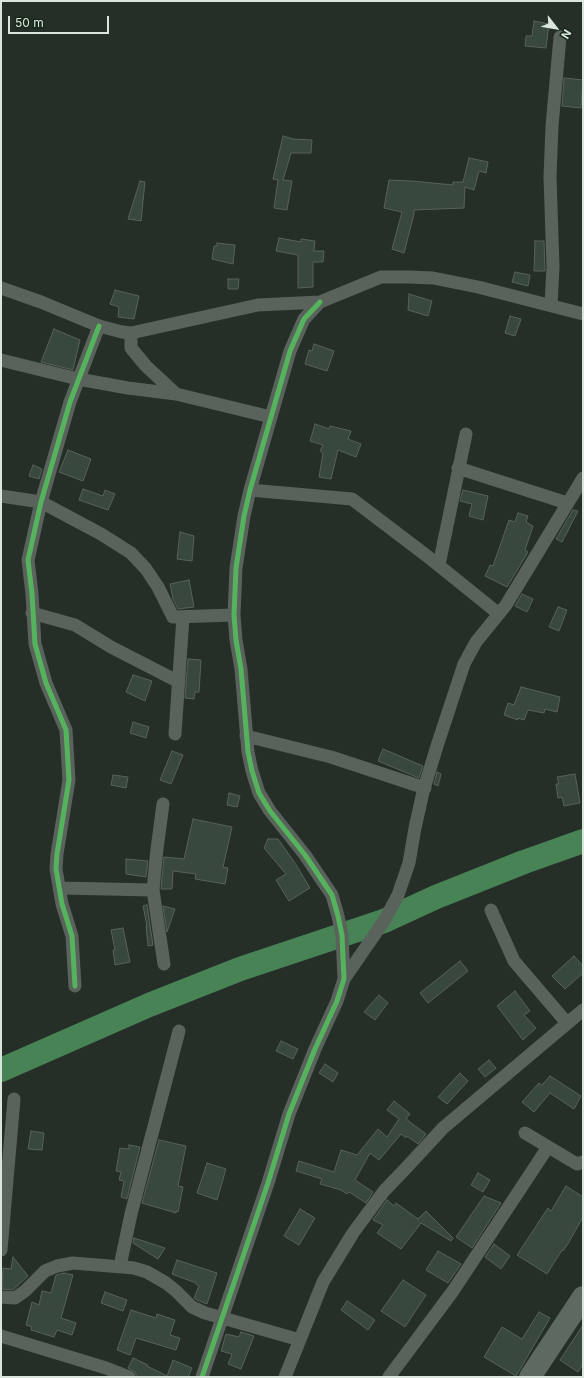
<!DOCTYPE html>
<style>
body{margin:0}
#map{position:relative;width:584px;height:1378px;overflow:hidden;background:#252f27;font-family:Inter,sans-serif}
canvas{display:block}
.frame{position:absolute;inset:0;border:2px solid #dae6dc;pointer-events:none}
.north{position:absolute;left:536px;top:8px;width:40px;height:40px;-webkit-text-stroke:3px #17291b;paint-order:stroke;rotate:121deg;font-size:11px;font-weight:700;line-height:16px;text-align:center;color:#dae6dc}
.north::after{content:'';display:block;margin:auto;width:14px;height:18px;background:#dae6dc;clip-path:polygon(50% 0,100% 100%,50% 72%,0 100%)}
.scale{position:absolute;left:8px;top:16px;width:101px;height:18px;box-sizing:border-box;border:2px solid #dae6dc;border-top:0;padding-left:5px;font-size:12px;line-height:14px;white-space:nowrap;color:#dae6dc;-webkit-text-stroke:3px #17291b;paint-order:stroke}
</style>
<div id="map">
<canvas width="584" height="1378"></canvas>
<div class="frame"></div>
<div class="north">N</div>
<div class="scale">50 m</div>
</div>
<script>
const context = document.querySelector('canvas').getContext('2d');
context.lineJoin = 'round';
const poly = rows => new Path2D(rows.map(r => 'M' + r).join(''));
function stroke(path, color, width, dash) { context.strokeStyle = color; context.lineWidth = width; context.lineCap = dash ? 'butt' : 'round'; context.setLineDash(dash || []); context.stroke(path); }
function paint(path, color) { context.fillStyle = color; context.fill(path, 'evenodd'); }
const river = poly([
 [1,1070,149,1005,240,969,384,921,436,897,524,862,583,841]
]);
const building = poly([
 [534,21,549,24,546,48,525,46,526,36,532,36,534,21],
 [564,78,583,80,581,108,562,106,564,78],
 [283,136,293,139,312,140,311,153,291,153,283,180,292,181,287,210,274,208,278,180,273,179,283,136],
 [469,158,488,162,486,173,479,171,474,190,465,187,464,208,414,210,414,214,404,253,392,249,402,212,384,208,389,180,412,181,453,185,453,182,463,182,469,158],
 [140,181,145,182,141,221,128,219,140,181],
 [279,238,301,242,301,239,315,241,314,251,324,251,323,262,313,262,313,287,298,288,298,255,276,251,279,238],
 [535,241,544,241,545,271,534,271,535,241],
 [217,243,235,245,233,264,212,259,214,246,217,246,217,243],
 [515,272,530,275,528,286,512,282,515,272],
 [228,279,239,279,238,289,228,289,228,279],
 [115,290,139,296,134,319,118,317,119,307,110,304,115,290],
 [409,294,432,301,428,316,408,310,409,294],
 [510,316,521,319,515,336,505,333,510,316],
 [54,329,80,340,73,370,41,362,54,329],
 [314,344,334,351,327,371,305,364,309,350,312,351,314,344],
 [315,424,329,429,330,426,351,431,348,439,361,444,356,457,338,450,331,479,319,477,323,453,320,451,323,445,310,441,315,424],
 [68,450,91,459,83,481,59,472,68,450],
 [33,465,42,469,39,479,29,476,33,465],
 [83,489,103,496,105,490,115,494,108,510,79,500,83,489],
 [463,490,488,496,483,520,469,516,472,504,460,501,463,490],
 [573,510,578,511,562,542,556,539,573,510],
 [518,513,528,516,526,522,533,526,525,550,528,552,507,587,485,576,490,565,493,566,509,520,515,522,518,513],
 [180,532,194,536,192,561,177,559,180,532],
 [189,580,194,607,178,609,173,599,170,584,189,580],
 [522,594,533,599,527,612,515,606,522,594],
 [558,607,567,610,559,631,549,627,558,607],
 [188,659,201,660,199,692,195,692,194,699,185,698,188,659],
 [133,675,152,681,145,701,126,692,133,675],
 [521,687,560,697,557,712,545,709,544,713,528,710,524,720,518,718,518,720,504,715,508,703,514,705,521,687],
 [133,722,149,727,146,738,130,733,133,722],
 [383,749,423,766,419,778,378,761,383,749],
 [172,751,183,755,171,784,160,780,172,751],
 [437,772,441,774,438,786,434,784,437,772],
 [575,774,580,803,564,806,562,797,558,798,556,784,559,784,557,777,575,774],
 [113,775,128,777,126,788,111,785,113,775],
 [229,793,240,796,237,807,227,805,229,793],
 [193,819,232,827,223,867,228,868,225,884,195,879,196,874,173,871,172,889,161,889,164,857,184,859,193,819],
 [268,839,278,839,295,863,310,888,289,901,276,880,286,874,264,848,268,839],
 [126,859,148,861,146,877,126,874,126,859],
 [147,905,153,945,148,946,146,926,147,926,143,906,147,905],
 [163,906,175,909,167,932,163,906],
 [123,928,130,962,115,965,113,950,115,950,111,930,123,928],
 [574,956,583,966,583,973,565,989,552,976,574,956],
 [460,961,468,971,428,1003,420,993,460,961],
 [515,991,530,1011,524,1015,536,1028,523,1040,497,1006,515,991],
 [379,995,388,1003,375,1020,364,1012,379,995],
 [281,1041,298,1049,293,1059,276,1051,281,1041],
 [489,1060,496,1068,485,1077,478,1069,489,1060],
 [325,1064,338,1073,333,1082,319,1073,325,1064],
 [460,1073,468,1081,447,1104,438,1097,460,1073],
 [550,1076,581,1096,574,1109,550,1093,534,1112,522,1102,539,1083,542,1085,550,1076],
 [394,1101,410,1114,406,1119,426,1134,418,1144,407,1136,406,1138,401,1134,379,1160,370,1153,355,1180,373,1192,366,1203,349,1192,347,1194,341,1190,320,1184,322,1179,296,1171,299,1161,334,1172,341,1150,357,1155,378,1129,387,1137,399,1119,387,1110,394,1101],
 [31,1131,44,1133,42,1150,28,1149,31,1131],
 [159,1140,186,1146,178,1186,183,1187,178,1212,176,1211,176,1213,142,1203,159,1140],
 [129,1145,140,1147,127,1199,121,1197,124,1181,119,1180,121,1172,116,1171,120,1148,129,1149,129,1145],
 [207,1163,226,1169,217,1200,197,1193,207,1163],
 [478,1173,490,1180,483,1192,471,1185,478,1173],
 [566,1186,583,1197,583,1217,569,1242,563,1251,562,1250,547,1274,517,1255,548,1208,551,1211,566,1186],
 [484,1196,501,1203,472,1248,456,1237,484,1196],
 [387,1200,394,1206,396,1203,418,1219,426,1211,453,1238,451,1241,421,1223,401,1249,377,1233,383,1225,373,1220,387,1200],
 [300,1209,315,1218,299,1245,284,1236,300,1209],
 [134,1238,165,1248,158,1259,133,1243,134,1238],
 [494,1244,510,1256,501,1269,485,1257,494,1244],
 [438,1251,461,1264,448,1283,426,1270,438,1251],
 [13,1257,28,1276,13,1290,2,1289,3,1268,11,1269,13,1257],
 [177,1260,217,1273,207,1304,197,1300,194,1298,199,1286,196,1284,196,1283,172,1274,177,1260],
 [64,1273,73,1275,61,1318,76,1323,72,1335,57,1330,54,1337,31,1330,32,1327,26,1325,32,1302,39,1305,42,1291,51,1293,56,1275,64,1273],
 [403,1280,426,1295,405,1327,381,1311,403,1280],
 [105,1292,127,1300,123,1311,101,1303,105,1292],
 [347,1301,375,1320,368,1330,341,1310,347,1301],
 [131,1310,156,1318,157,1314,175,1320,170,1335,180,1338,176,1350,136,1338,130,1355,117,1350,131,1310],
 [539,1312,550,1318,516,1376,484,1357,502,1327,522,1339,539,1312],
 [583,1325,583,1364,578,1372,560,1360,583,1325],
 [241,1332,254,1336,241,1369,228,1364,232,1354,221,1351,226,1334,239,1337,241,1332],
 [133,1358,148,1365,147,1366,167,1376,173,1360,192,1368,188,1377,137,1377,135,1372,128,1368,133,1358]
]);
const minor = poly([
 [1,288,41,302,99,326,122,332,131,333,258,305,320,302,381,277,409,277,433,278,478,287,583,314],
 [551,305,553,267,550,177,552,126,560,37],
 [131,333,131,348,146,366,176,394],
 [1,360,78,379,128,388,176,394,271,417],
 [458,468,567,503],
 [250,490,352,499,427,556,499,614],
 [1,496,41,502,101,534,131,553,146,569,158,587,173,617,234,615],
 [439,565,466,434],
 [32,613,75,625,111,647,179,682],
 [175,734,183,617],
 [246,736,331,757,425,788],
 [59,888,153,890,157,849,163,804],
 [153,890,164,964],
 [491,910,514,961,567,1023],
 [344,979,384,921,398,895,409,863,415,828,423,792,437,746,464,664,476,642,506,605,583,478],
 [75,986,72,936,62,904,56,869,57,854,69,780,66,730,46,683,35,644,32,594,28,560,41,502,70,402,99,326],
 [525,1133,577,1164,583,1162],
 [1,1250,14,1099],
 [120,1266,131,1214,179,1031],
 [1,1297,15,1298,25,1291,45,1271,57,1266,73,1263,134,1268,147,1272,166,1283,176,1291,192,1307,205,1313,300,1340],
 [1,1336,106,1368,129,1377],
 [202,1377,268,1183,289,1114,315,1049,337,1001,344,979,342,935,338,916,332,895,305,855,270,811,259,793,252,771,248,752,241,669,236,640,234,615,236,568,244,516,250,490,290,351,304,319,320,302],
 [285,1377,323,1282,353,1233,384,1191,407,1167,443,1128,583,1010],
 [389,1377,453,1291,548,1147]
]);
const trunk = poly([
 [530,1377,583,1297]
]);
const cycleway = poly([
 [75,986,72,936,62,904,56,869,57,854,69,780,66,730,46,683,35,644,32,594,28,560,41,502,70,402,99,326],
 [202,1377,268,1183,289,1114,315,1049,337,1001,344,979,342,935,338,916,332,895,305,855,270,811,259,793,252,771,248,752,241,669,236,640,234,615,236,568,244,516,250,490,290,351,304,319,320,302]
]);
stroke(river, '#488356', 24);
paint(building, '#38483c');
stroke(building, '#59615a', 1);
stroke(minor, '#59635b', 13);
stroke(trunk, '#5e6a60', 22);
stroke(cycleway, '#56b35d', 5);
</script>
